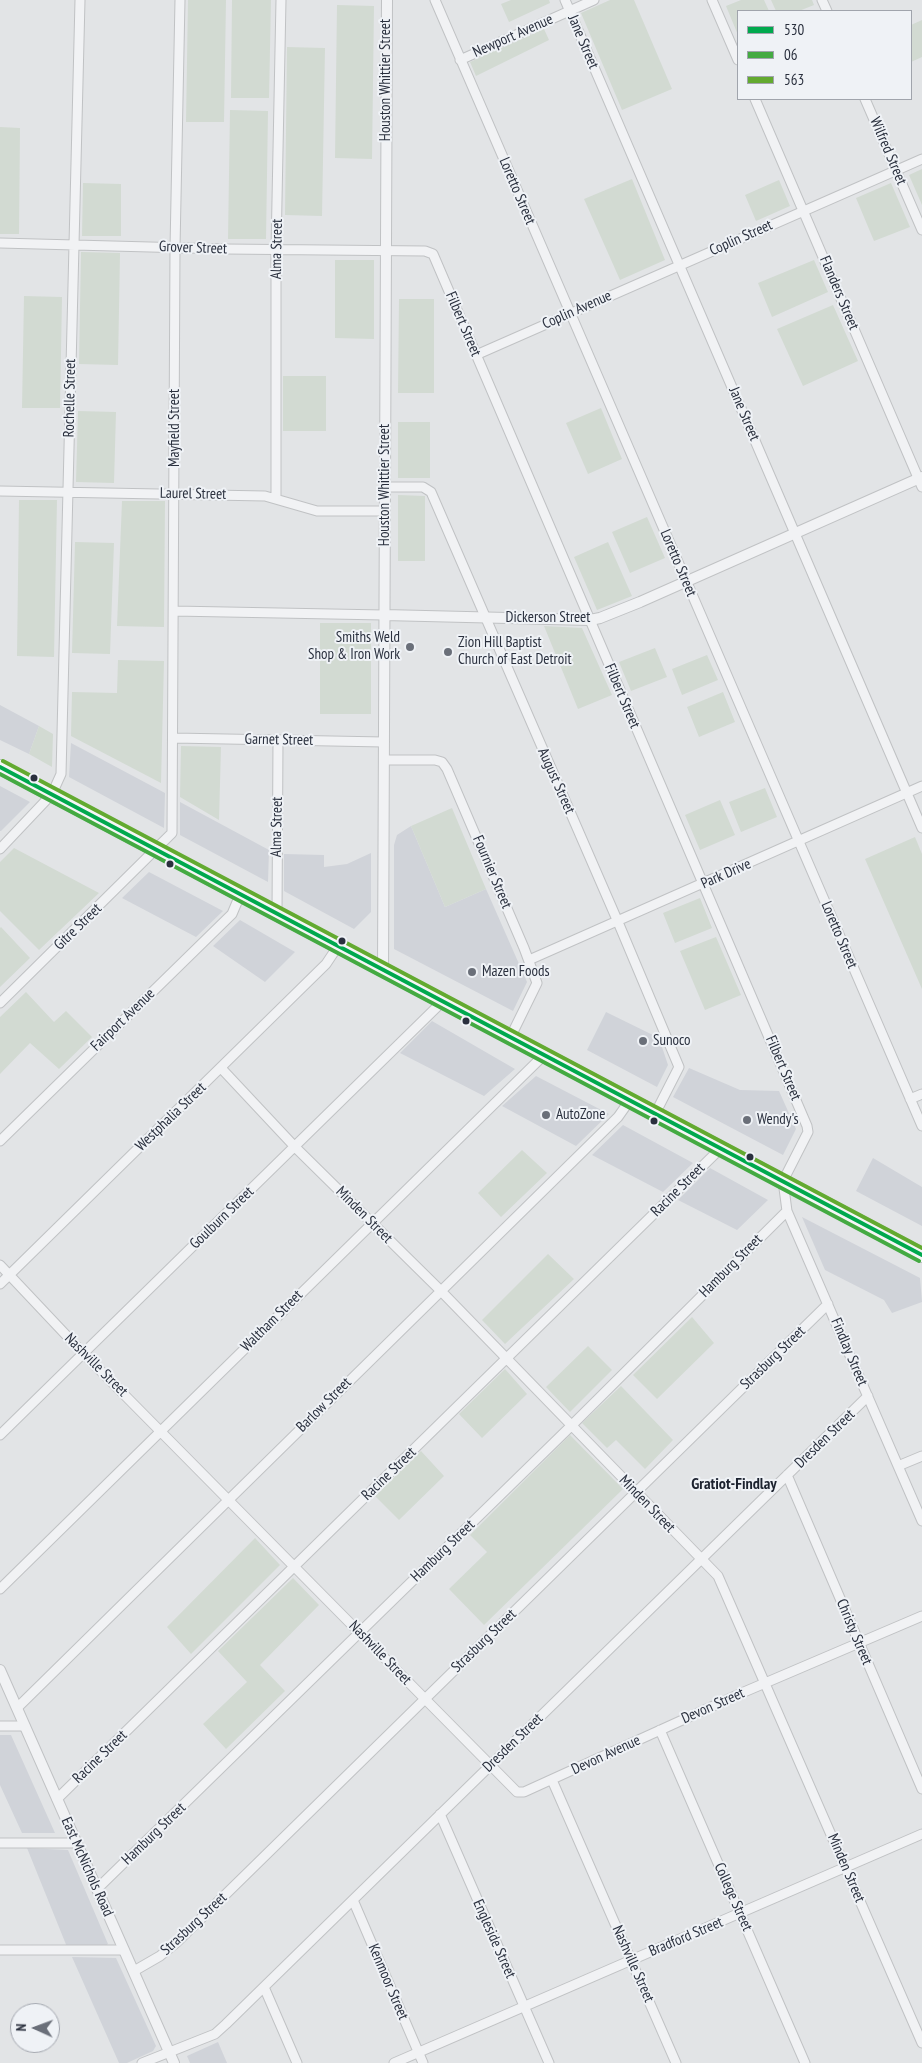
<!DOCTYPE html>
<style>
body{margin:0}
#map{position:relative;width:922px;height:2063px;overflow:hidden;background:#e2e4e6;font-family:"PT Sans Narrow",sans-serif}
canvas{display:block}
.legend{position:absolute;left:737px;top:10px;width:175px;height:90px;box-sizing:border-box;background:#eff2f6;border:1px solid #a0a4ac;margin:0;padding:6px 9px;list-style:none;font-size:15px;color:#2a303e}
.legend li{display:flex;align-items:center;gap:10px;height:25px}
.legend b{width:25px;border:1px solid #a0a4ac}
.north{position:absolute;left:10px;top:2003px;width:50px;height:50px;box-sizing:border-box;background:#eff2f6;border:1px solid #a0a4ac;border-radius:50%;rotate:272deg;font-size:14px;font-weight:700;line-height:20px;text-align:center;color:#2a303e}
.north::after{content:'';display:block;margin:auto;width:18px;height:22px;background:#6a6f79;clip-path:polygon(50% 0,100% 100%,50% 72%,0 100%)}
</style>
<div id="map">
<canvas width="922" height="2063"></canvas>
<ul class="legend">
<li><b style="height:6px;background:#00a94e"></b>530</li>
<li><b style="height:6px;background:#44aa42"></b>06</li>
<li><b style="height:6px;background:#63aa30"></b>563</li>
</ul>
<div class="north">N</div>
</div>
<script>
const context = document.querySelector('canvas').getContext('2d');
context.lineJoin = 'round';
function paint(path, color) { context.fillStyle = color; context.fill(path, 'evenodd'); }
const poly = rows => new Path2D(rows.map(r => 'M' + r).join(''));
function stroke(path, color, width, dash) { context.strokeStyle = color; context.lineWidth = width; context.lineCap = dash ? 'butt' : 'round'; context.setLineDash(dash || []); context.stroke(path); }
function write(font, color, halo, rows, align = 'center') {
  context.font = font + ' "PT Sans Narrow",sans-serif'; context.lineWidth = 4; context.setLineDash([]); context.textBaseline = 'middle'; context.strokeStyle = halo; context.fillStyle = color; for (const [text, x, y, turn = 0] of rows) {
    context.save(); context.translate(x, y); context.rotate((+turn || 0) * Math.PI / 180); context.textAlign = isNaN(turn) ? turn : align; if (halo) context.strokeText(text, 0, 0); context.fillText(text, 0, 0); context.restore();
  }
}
const built = poly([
 [0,705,39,726,29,754,0,740],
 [71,743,165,793,164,828,69,777],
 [0,786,30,802,1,831,0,831],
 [180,802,269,850,268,882,180,835],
 [411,826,445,907,486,889,527,982,513,1011,394,949,394,845,397,835],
 [371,853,371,912,354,929,284,891,284,854,324,855,324,867,347,864],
 [149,872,223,911,196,937,122,898],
 [240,920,295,952,265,982,213,946],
 [606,1012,659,1038,668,1065,657,1087,587,1050],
 [432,1021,515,1069,484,1096,400,1053],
 [689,1068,740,1090,779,1091,796,1129,783,1155,673,1097],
 [536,1076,609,1114,576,1146,502,1106],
 [623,1125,693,1163,663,1192,592,1155],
 [873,1158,922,1187,922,1226,856,1191],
 [710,1168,768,1200,737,1230,678,1200],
 [802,1217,920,1278,922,1302,892,1313,884,1300,825,1270],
 [0,1735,11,1735,55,1833,22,1833,0,1785],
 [27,1848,68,1850,108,1944,104,1947,67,1947],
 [72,1957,116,1958,156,2046,153,2051,127,2063,119,2063],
 [218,2042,227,2063,190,2063,187,2056]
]);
const green = poly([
 [188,0,226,0,224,122,186,122],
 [232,0,271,0,269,98,231,98],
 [511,0,549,0,550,3,509,22,501,4],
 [610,0,634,0,672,89,622,110,581,13],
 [741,0,764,0,769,11,738,11,738,35,726,6],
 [771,0,812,0,814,5,799,11,776,11],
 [337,5,374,6,372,159,335,158],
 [922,20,922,57,911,62,911,25],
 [544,29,549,40,476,76,470,62],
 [287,47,325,48,322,216,285,215],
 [230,110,268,111,266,239,228,239],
 [0,127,20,128,19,234,0,234],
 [922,169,922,205,909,175],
 [632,179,665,260,620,280,584,199],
 [779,180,790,206,756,221,745,195],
 [83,183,121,184,121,236,82,236],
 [891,183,910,227,874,241,856,198],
 [81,252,120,253,118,365,79,364],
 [335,260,374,260,374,339,335,338],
 [814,260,828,292,772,317,758,283],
 [24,296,62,297,60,408,22,408],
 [399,299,434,299,434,393,398,393],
 [833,305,858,361,803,386,777,329],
 [283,376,326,376,326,431,283,431],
 [601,408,622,459,588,474,566,423],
 [78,411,116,412,114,483,76,482],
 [398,422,430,422,430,478,398,478],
 [398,495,425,496,425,561,398,561],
 [19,500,57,500,54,657,17,656],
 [122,501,165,501,164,627,117,626],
 [647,517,665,558,630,573,612,532],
 [75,542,114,543,110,654,72,653],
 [608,542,632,596,597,610,574,557],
 [320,623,371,623,371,714,320,714],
 [544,626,582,628,612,695,578,709],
 [655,648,667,677,631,691,619,662],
 [707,655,718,680,682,695,672,669],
 [118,660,164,661,161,783,71,736,72,692,117,693],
 [723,692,735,722,699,737,687,707],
 [39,726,53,734,52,767,29,754],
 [181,746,221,747,219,820,180,797],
 [765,788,777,817,741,832,729,802],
 [720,800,735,835,700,850,685,815],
 [452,808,486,889,445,907,411,826],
 [915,837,922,854,922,989,865,859],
 [14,848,99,893,39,950,0,911,0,862],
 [700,898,712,928,675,943,663,913],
 [1,927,30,958,0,987,0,928],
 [716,937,741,995,705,1010,680,951],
 [26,992,54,1022,66,1011,92,1037,59,1069,30,1043,0,1074,0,1017],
 [522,1150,547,1173,501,1217,478,1193],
 [548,1254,574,1279,505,1344,482,1320],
 [692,1317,714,1343,657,1399,633,1375],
 [588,1346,612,1370,570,1412,546,1387],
 [505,1369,527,1394,482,1438,459,1414],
 [621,1386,673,1440,645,1469,616,1440,607,1448,582,1423],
 [570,1435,623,1489,484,1625,449,1589,487,1552,470,1535],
 [421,1451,444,1476,399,1520,375,1496],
 [255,1538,280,1565,191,1654,167,1627],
 [293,1578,319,1605,260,1665,285,1691,226,1749,203,1724,247,1682,218,1651]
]);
const minor = poly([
 [435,0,922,1126],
 [565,0,922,828],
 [712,0,738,60],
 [822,0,827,11],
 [460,60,594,0],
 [755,99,922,487],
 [865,99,922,230],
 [0,243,225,249,425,251,433,254,807,1126,808,1132,783,1181,787,1211,922,1521],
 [476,355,922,159],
 [385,487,423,487,431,492,618,922,679,1067,655,1114],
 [0,491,265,496,317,511,385,511],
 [276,498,276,250,281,0],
 [174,611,384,615],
 [174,738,384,742],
 [384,760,435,760,442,762,447,769,524,948,537,983,511,1036],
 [0,849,52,794,61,774,80,0],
 [277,914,278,740],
 [529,960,922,786],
 [0,1003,172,833,175,248,180,0],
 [221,1068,295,1147,440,1290,718,1576,922,2043],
 [910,1099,922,1094],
 [0,1141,232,914,240,895],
 [0,1265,83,1353,517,1792,524,1792,744,1692,922,1616],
 [0,1284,326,964,338,946],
 [0,1435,443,1001],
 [898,1466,922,1456],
 [787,1475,922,1789],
 [0,1589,545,1054],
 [17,1708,618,1117,630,1100],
 [0,1726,25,1726],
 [660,1730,805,2063],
 [552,1780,676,2063],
 [57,1799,721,1148],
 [440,1814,549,2063],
 [0,1843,77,1843],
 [97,1889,571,1426,787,1211],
 [353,1900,423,2063],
 [0,1950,124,1950],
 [134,1971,160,1956,177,1942,828,1304],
 [264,1987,297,2063],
 [142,2063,215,2034,226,2024,868,1396],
 [394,2063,922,1834]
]);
const tertiary = poly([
 [384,615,590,620,600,618,640,602,922,477],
 [383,970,387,0],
 [0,1670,174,2063]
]);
const primary = poly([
 [0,767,922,1255]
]);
const bus1 = poly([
 [0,767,922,1255]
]);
const bus2 = poly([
 [0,774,919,1261]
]);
const bus3 = poly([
 [3,761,922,1248]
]);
const markers = [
 [410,647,5,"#6a6f79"],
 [448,652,5,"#6a6f79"],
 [34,778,4.5,"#2a303e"],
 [170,864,4.5,"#2a303e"],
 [342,941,4.5,"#2a303e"],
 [472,972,5,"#6a6f79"],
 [466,1021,4.5,"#2a303e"],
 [643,1041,5,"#6a6f79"],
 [546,1115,5,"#6a6f79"],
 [747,1120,5,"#6a6f79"],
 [654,1121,4.5,"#2a303e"],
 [750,1157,4.5,"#2a303e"]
];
const streetNames = [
 ["Newport Avenue",513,36,-24],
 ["Jane Street",583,42,67],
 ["Houston Whittier Street",386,80,-90],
 ["Wilfred Street",888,151,67],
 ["Loretto Street",517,191,67],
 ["Coplin Street",741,238,-24],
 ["Grover Street",193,248,2],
 ["Alma Street",277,249,-89],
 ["Flanders Street",839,293,67],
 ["Coplin Avenue",577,310,-24],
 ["Filbert Street",463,324,67],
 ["Rochelle Street",70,398,-89],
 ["Jane Street",744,414,67],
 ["Mayfield Street",175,428,-90],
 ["Houston Whittier Street",385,485,-90],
 ["Laurel Street",193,494,1],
 ["Loretto Street",678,563,67],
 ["Dickerson Street",548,618],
 ["Filbert Street",622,696,67],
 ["Garnet Street",279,740,1],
 ["August Street",556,781,66],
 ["Alma Street",277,827,-89],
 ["Fournier Street",492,872,67],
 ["Park Drive",726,874,-24],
 ["Gitre Street",78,927,-44],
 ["Loretto Street",839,935,67],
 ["Fairport Avenue",123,1020,-44],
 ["Filbert Street",783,1068,67],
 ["Westphalia Street",171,1117,-44],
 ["Racine Street",678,1190,-45],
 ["Minden Street",364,1215,45],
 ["Goulburn Street",222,1218,-44],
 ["Hamburg Street",731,1266,-45],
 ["Waltham Street",272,1321,-45],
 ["Findlay Street",849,1352,67],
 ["Strasburg Street",773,1358,-44],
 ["Nashville Street",96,1365,45],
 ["Barlow Street",324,1405,-45],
 ["Dresden Street",825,1439,-44],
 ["Racine Street",389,1474,-44],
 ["Minden Street",647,1504,46],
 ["Hamburg Street",443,1551,-44],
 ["Christy Street",854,1632,67],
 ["Strasburg Street",484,1641,-44],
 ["Nashville Street",380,1653,46],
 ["Devon Street",713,1706,-24],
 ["Dresden Street",513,1743,-44],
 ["Devon Avenue",606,1755,-25],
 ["Racine Street",100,1757,-44],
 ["Hamburg Street",154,1834,-44],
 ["East McNichols Road",87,1867,66],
 ["Minden Street",846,1868,67],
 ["College Street",733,1897,66],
 ["Strasburg Street",194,1924,-43],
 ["Bradford Street",686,1937,-23],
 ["Engleside Street",494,1939,66],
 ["Nashville Street",633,1964,66],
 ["Kenmoor Street",388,1982,67]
];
const poiNames = [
 ["Smiths Weld",400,638,"right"],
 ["Shop & Iron Work",400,655,"right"],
 ["Zion Hill Baptist",458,643],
 ["Church of East Detroit",458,660],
 ["Mazen Foods",482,972],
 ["Sunoco",653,1041],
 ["AutoZone",556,1115],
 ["Wendy's",757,1120]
];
const neighbourhoodNames = [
 ["Gratiot-Findlay",734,1484]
];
paint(built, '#d0d3d9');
paint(green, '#d2dad2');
stroke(minor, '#c0c2c4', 11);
stroke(tertiary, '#c0c2c4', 12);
stroke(primary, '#bec1c4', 16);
stroke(minor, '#f1f2f4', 9);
stroke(tertiary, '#f1f2f4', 10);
stroke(primary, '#f6f6f6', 14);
stroke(bus1, '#00a94e', 4);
stroke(bus2, '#44aa42', 4);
stroke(bus3, '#63aa30', 4);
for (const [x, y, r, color] of markers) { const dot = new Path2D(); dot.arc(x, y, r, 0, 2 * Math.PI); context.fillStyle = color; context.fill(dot); stroke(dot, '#eff2f6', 2); }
write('15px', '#2a303e', '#eff2f6', streetNames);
write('15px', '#2a303e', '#eff2f6', poiNames, 'left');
write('bold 16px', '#1c222f', '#eff2f6', neighbourhoodNames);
</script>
